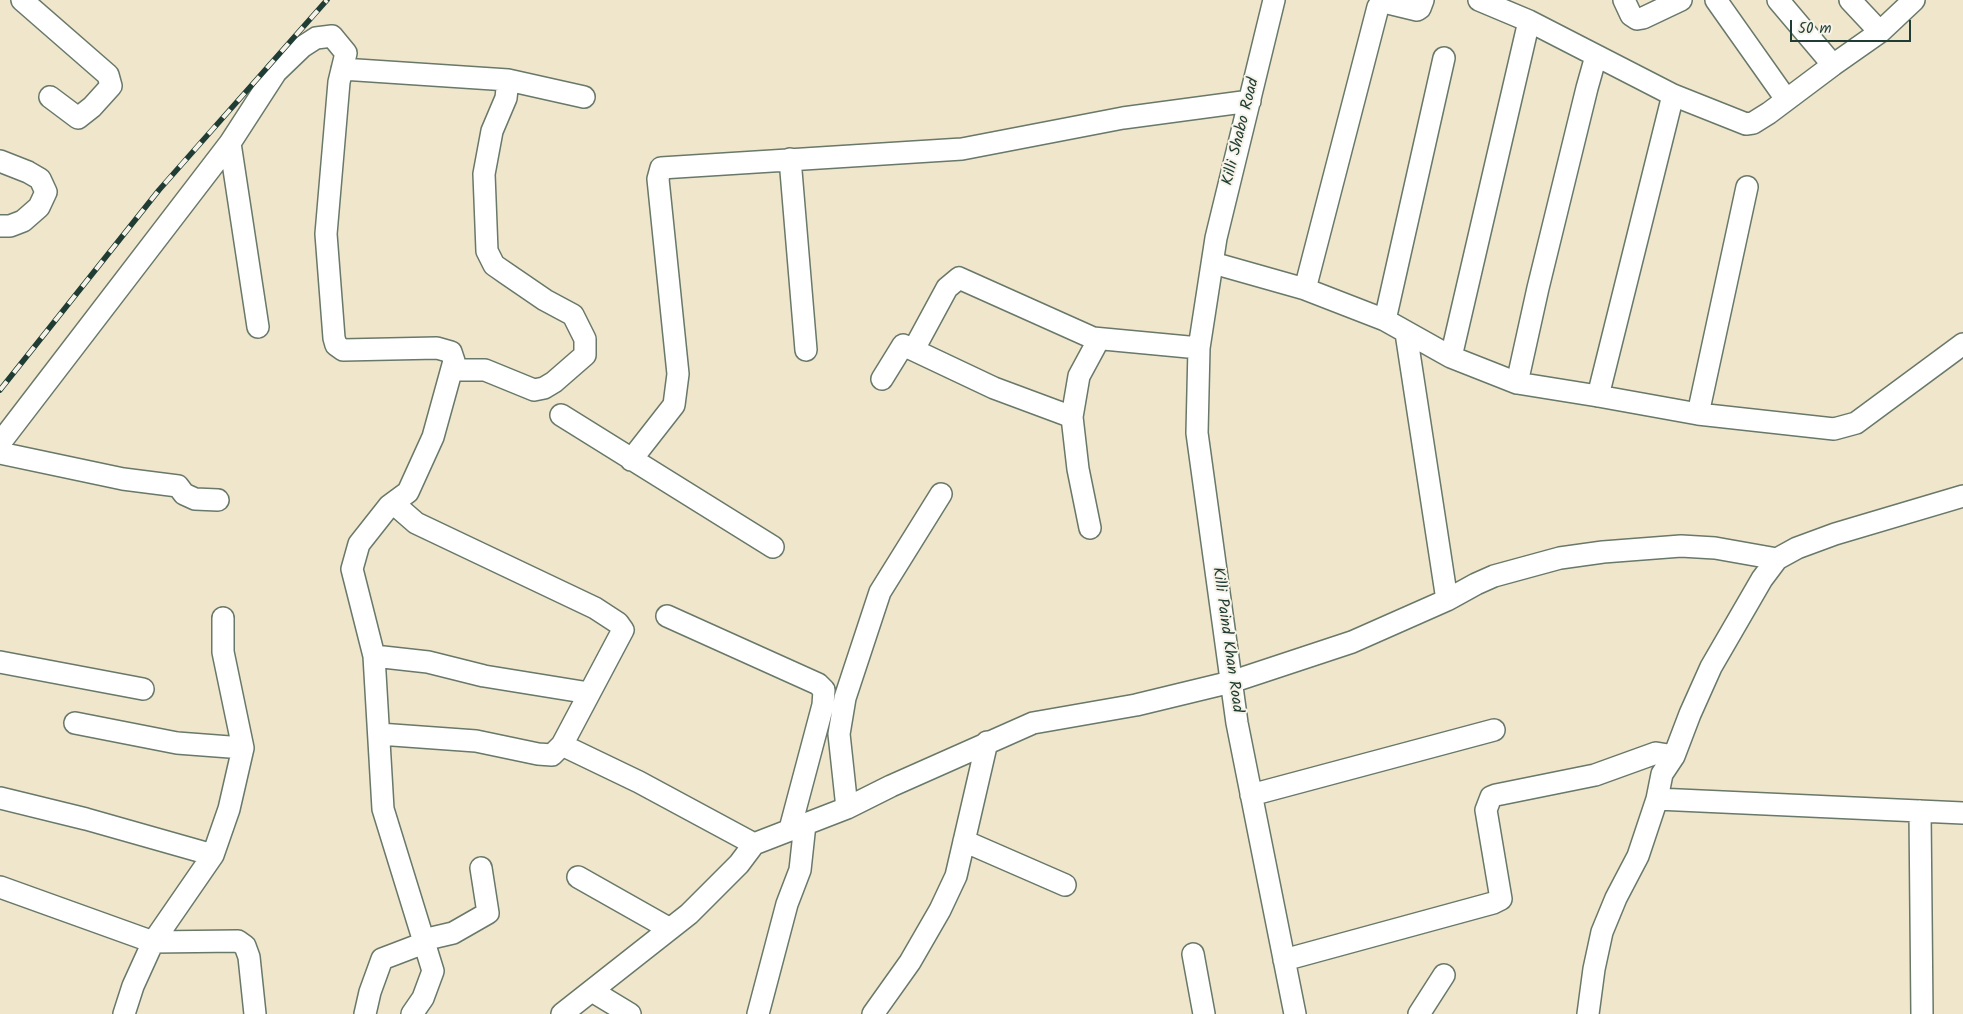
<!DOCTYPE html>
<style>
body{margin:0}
#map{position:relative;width:1963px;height:1014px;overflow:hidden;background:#efe6cc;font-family:Kalam,sans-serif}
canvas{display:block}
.scale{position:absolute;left:1790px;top:20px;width:121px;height:22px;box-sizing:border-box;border:2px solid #1f3d34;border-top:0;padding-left:6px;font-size:15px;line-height:18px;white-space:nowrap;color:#1f3d34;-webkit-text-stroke:4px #f7f3e8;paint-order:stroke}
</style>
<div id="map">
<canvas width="1963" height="1014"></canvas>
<div class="scale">50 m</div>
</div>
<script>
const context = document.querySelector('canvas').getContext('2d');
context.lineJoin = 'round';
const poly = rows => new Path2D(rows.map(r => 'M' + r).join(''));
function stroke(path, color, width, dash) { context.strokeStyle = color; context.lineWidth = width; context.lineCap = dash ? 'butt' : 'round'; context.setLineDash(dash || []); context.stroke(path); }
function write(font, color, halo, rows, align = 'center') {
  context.font = font + ' Kalam,sans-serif'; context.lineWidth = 4; context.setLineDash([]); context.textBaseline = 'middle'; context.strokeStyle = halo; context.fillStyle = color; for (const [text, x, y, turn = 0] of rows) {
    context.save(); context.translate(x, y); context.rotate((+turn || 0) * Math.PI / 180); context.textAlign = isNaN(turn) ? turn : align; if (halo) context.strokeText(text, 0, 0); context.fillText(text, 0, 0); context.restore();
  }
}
const minor = poly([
 [22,0,108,75,111,86,92,107,78,118,50,97],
 [1274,0,1216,238,1199,348,1197,433,1237,723,1295,1014],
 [1624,0,1631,15,1637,19,1643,18,1681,0],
 [1716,0,1786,99],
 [1778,0,1833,65],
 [1850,0,1880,32],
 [1529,21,1673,95,1746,124,1753,123,1769,113,1833,65,1880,32,1914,0],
 [342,69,508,80,584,97],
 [790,159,806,350],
 [0,161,28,172,40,179,46,192,39,207,23,221,10,226,0,226],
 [1213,263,1305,289,1385,320,1451,357,1517,383,1598,396,1698,414,1834,429,1856,423,1963,344],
 [1305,289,1378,7,1381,3,1388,3,1417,10,1420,8,1423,0],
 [1385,320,1444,58],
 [258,327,230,143,276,72,302,47,316,38,332,36,346,53,339,82,326,234,334,338,336,345,343,350,437,348,451,352,454,361,433,437,408,492,389,506,359,544,352,569,374,656,383,809,433,971,423,998,412,1014],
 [1406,333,1447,600],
 [914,349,947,288,959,278,1093,338,1199,348],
 [1451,357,1529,21,1479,0],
 [452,370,485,370,534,390,544,388,554,382,585,355,585,339,573,315,545,300,507,274,494,265,487,251,484,174,492,131,506,98,508,80],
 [882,379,903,345,994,388,1072,417],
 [1517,383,1538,288,1587,88,1596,56],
 [1598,396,1673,95],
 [1698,414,1747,187],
 [561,415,773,547],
 [0,443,230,143],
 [0,453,123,479,178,486,184,494,195,499,218,500],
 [631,460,674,405,678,374,658,179,661,168,962,149,1123,118,1250,101],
 [1090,528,1078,469,1072,417,1079,376,1099,339],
 [667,616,818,684,824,690,823,705,790,829],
 [374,656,428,662,484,676,589,693],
 [0,662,143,689],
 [75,723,177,743,243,748],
 [379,734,476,741,538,754,552,755,562,745,623,630,618,623,595,608,416,523,393,503],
 [562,745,639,782,754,844],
 [1251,795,1494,730],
 [0,798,86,819,213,855],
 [1657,799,1963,813],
 [847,808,839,734,845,698,880,592,941,494],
 [1920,811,1922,1014],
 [964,841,1065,885],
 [578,877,670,929],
 [0,887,153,942,238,941,245,946,249,957,255,1014],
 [423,940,453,933,488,913,481,868],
 [1193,954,1204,1014],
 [1284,960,1493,903,1501,899,1486,810,1491,797,1496,795,1595,775,1656,753,1674,756],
 [592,991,630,1014],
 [124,1014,133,986,153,942,213,855,229,809,243,748,223,652,223,618],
 [365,1014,370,992,382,959,424,943],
 [562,1014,689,914,739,864,754,844,847,808,891,786,1033,723,1136,705,1231,682,1352,642,1447,600,1476,584,1494,576,1560,558,1603,552,1681,546,1715,548,1777,559],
 [758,1014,787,904,800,870,805,824],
 [873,1014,910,962,940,910,956,876,987,742],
 [1419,1014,1444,975],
 [1588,1014,1594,969,1602,932,1616,898,1638,856,1657,799,1662,774,1674,756,1690,714,1711,667,1762,579,1777,559,1797,548,1835,534,1963,496]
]);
const rail = poly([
 [0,390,159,190,327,0]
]);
const streetNames = [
 ["Killi Shabo Road",1242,132,-76],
 ["Killi Paind Khan Road",1226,640,82]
];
stroke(minor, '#687869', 24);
stroke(minor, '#fff', 21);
stroke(rail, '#1f3d34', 5.5);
stroke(rail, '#f7f3e8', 4, [11]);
write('16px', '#1f3d34', '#f7f3e8', streetNames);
</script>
